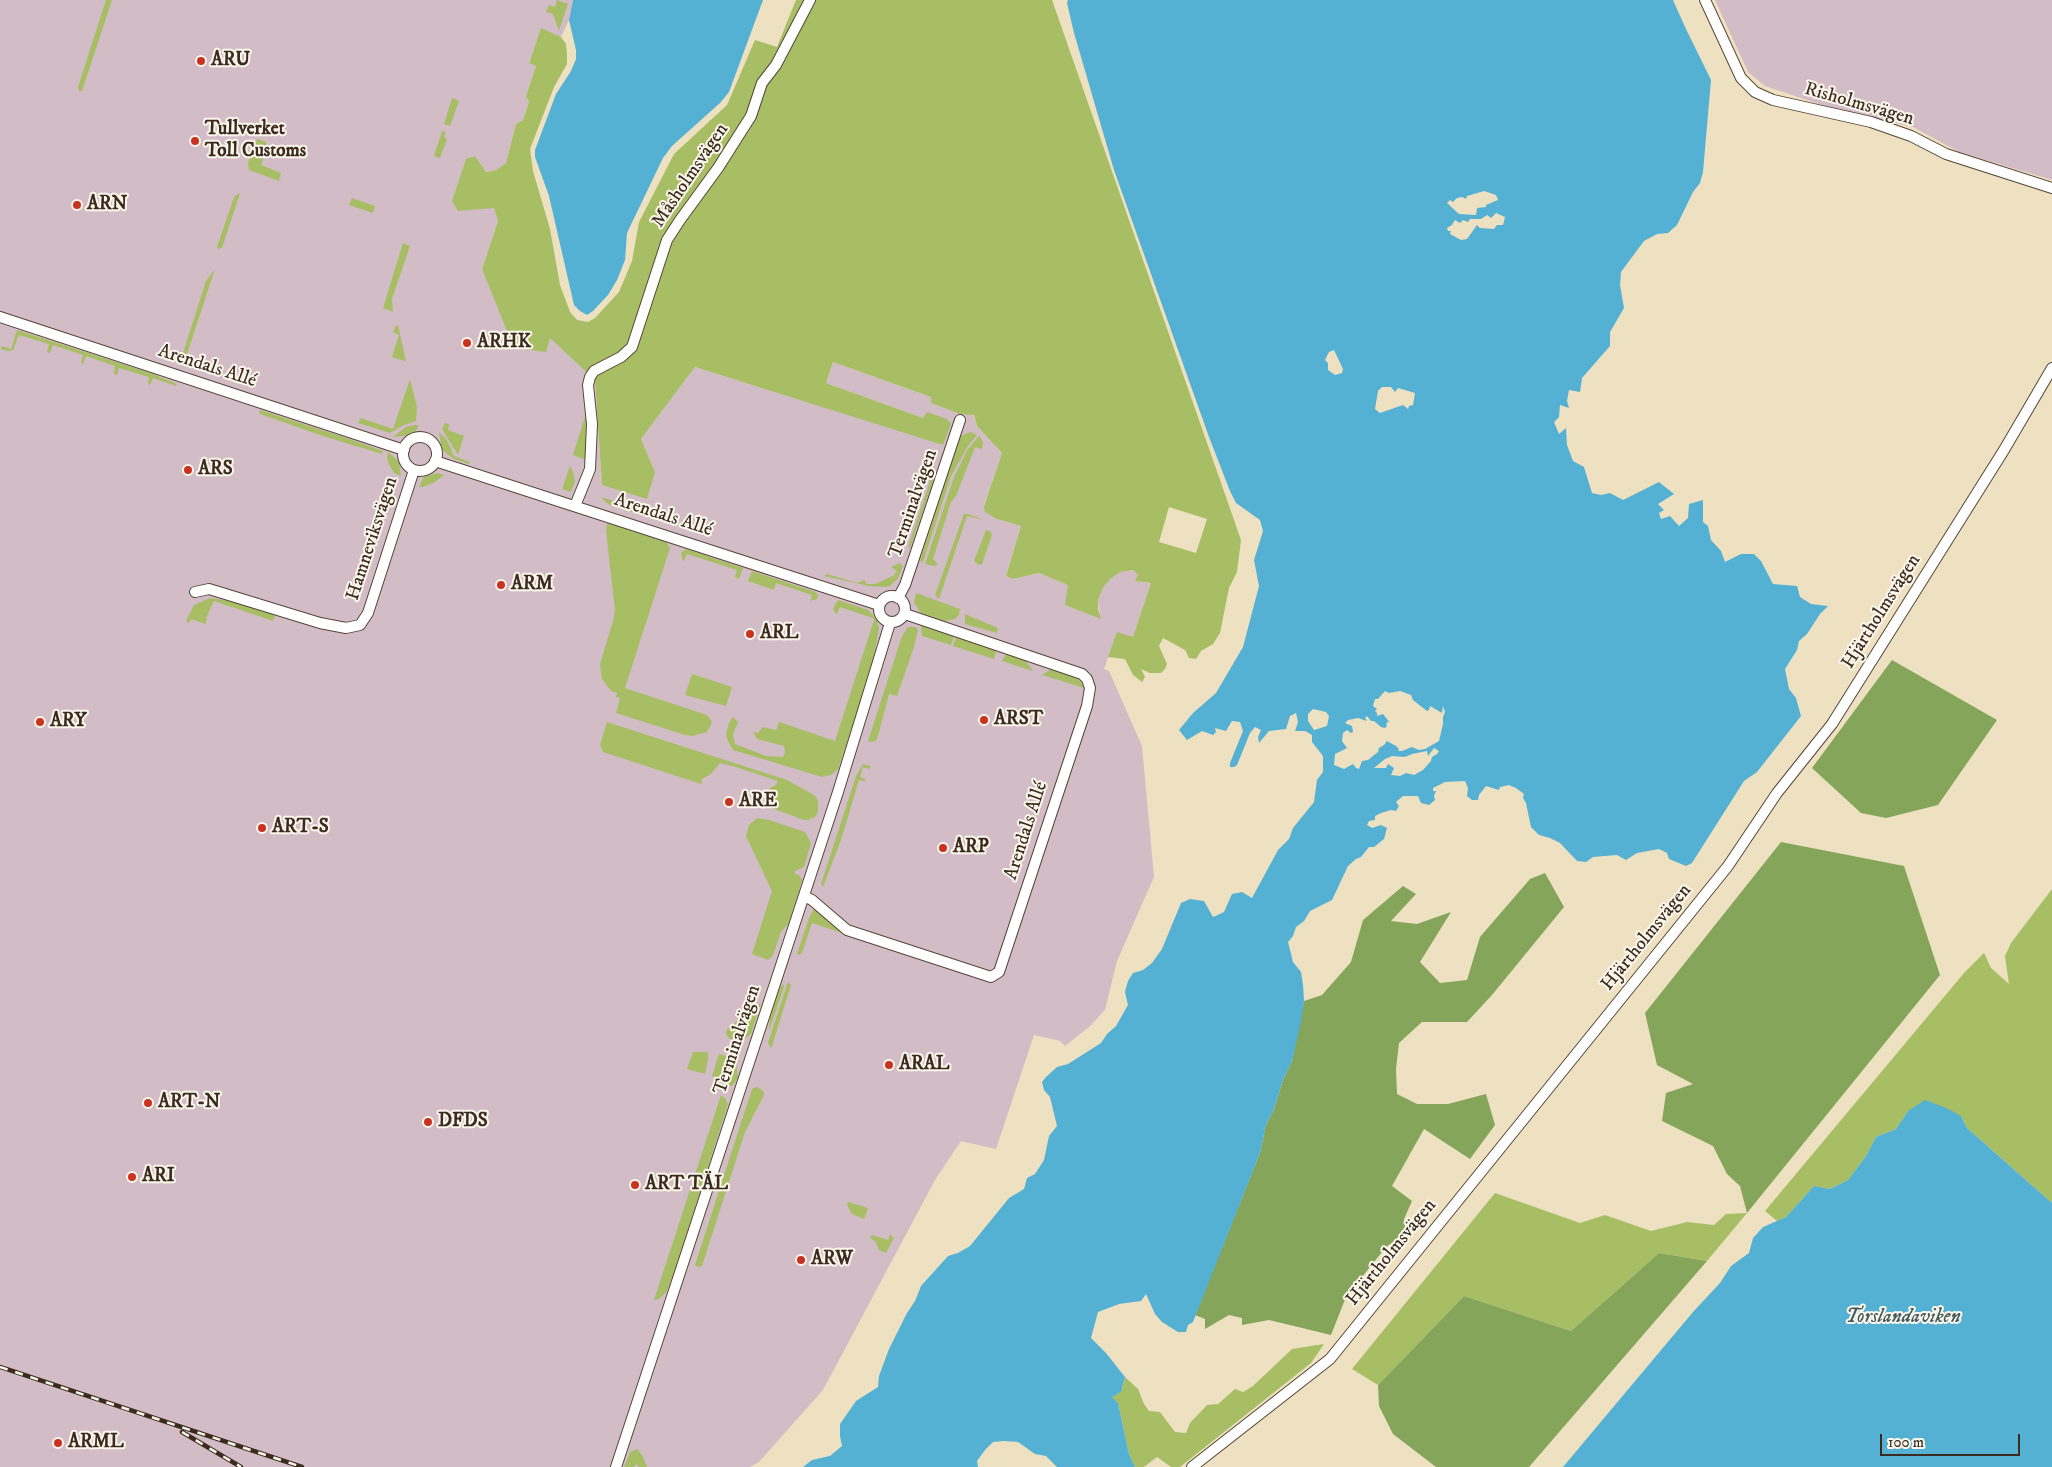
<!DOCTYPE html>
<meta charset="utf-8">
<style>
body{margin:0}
#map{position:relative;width:2052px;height:1467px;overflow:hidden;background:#eee1c1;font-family:"IM FELL DW Pica",serif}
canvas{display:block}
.scale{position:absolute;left:1880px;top:1434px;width:140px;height:22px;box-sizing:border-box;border:2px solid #3b2a1e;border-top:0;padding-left:6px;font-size:15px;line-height:18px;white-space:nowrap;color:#3b2a1e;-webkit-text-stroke:4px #fbf7ec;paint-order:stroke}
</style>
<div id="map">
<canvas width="2052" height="1467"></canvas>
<div class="scale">100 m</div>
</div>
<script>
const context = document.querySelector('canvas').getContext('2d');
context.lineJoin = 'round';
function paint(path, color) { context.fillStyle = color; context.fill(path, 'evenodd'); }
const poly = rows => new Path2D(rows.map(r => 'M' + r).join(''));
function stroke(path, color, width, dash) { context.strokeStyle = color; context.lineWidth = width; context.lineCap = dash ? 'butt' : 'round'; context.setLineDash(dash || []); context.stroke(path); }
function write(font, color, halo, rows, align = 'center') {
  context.font = font + ' "IM FELL DW Pica",serif'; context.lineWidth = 4; context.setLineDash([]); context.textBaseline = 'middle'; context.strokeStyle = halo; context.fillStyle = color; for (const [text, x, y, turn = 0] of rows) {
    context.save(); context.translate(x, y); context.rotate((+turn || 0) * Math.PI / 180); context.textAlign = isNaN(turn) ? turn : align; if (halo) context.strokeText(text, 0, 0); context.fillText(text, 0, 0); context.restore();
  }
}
const industrial = poly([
 [0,0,573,0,569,20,561,37,541,29,529,62,536,66,526,96,529,102,523,120,516,124,506,163,496,170,486,172,475,157,458,211,494,207,498,221,482,269,595,380,602,485,655,472,641,439,695,367,943,444,923,418,826,383,833,362,931,397,931,403,960,414,973,414,977,426,1002,453,984,505,997,519,1021,526,1006,576,1014,579,1039,573,1069,585,1065,605,1100,618,1098,600,1103,588,1109,579,1120,572,1133,570,1138,575,1135,581,1151,583,1133,638,1117,633,1104,669,1109,671,1142,746,1154,877,1117,961,1105,1010,1089,1027,1065,1046,1060,1041,1034,1035,996,1149,961,1141,935,1180,823,1390,759,1462,750,1467,0,1467],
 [1715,0,2052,0,2052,180,1959,152,1913,127,1828,107,1765,86,1748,72]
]);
const green = poly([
 [106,0,112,0,82,91,79,91,78,87],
 [557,0,568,4,559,31,553,14,546,12,549,5,555,7],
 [796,0,1052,0,1241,540,1237,572,1229,588,1220,633,1213,644,1201,651,1196,659,1189,658,1185,650,1163,638,1159,646,1167,664,1165,669,1161,673,1150,673,1141,669,1145,677,1142,682,1133,675,1125,659,1108,657,1117,632,1133,637,1151,583,1135,581,1138,575,1133,570,1120,572,1110,579,1103,588,1098,600,1098,609,1101,619,1065,605,1068,585,1039,573,1013,579,1006,576,1021,526,997,519,985,512,984,506,1002,453,977,426,974,415,960,414,931,403,931,397,833,362,826,383,923,418,927,412,947,419,951,424,943,445,695,367,641,439,655,472,647,499,602,485,595,380,550,338,546,352,514,348,482,269,498,221,494,208,458,211,452,201,466,159,475,156,486,172,496,170,506,163,516,124,523,120,529,102,526,96,536,66,529,63,541,28,561,37,566,44,567,54,567,64,554,87,530,149,533,171,550,229,560,285,570,312,577,320,588,322,595,318,619,292,632,261,639,222,674,154,727,105,755,40,777,47],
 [1169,507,1207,519,1196,553,1159,542],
 [452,98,459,101,450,126,444,124],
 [442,131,446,132,444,137,447,139,440,158,434,156],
 [257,139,266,142,267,145,261,165,281,173,279,180,282,182,249,170,248,163],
 [240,193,222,248,218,249,217,247,233,200,235,196],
 [352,198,375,206,373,213,349,205],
 [403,243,410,246,392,299,393,312,383,308],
 [215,269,186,357,182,356,206,281],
 [398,325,406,361,405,361,392,357,399,335,393,332,395,327],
 [17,330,153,374,177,384,176,386,153,378,150,385,148,384,149,377,119,368,117,375,114,374,115,366,86,356,83,364,81,363,83,355,53,345,50,353,47,352,49,344,19,335,13,350,8,351,1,349,2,346,11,349],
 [410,379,417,407,416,421,404,425,390,433,358,423,361,418,393,429],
 [588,407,586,458,583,459,573,455],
 [260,410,343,437,383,451,382,454,323,436,260,414,259,412],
 [445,423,449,424,448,430,464,436,458,455,442,429],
 [415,425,418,425,418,428,411,435,393,437,406,427],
 [439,432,447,440,454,456,470,462,469,464,454,459,442,450],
 [970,432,977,435,968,446,951,476,923,562,920,561,955,451,961,436],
 [979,436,983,442,982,449,975,447,956,496,951,502,933,559,938,565,935,566,925,564,954,477,968,449],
 [388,452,399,462,401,476,394,473,389,464,387,458],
 [570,466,573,472,575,481,571,492,562,489],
 [934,469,936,472,910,548,908,547],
 [438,473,444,475,435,482,423,487,419,487,424,477],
 [601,497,647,512,647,513,644,516,608,504],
 [964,514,968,514,984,520,967,516,939,599,935,595],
 [607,523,666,542,670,548,625,688,707,715,712,722,707,732,692,736,685,735,616,713,620,698,616,697,617,693,611,691,602,679,600,664,613,621,615,610,606,531],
 [986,530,990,531,992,535,982,564,979,565,974,561],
 [686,549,743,568,739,579,735,577,737,570,687,554,684,561,682,559,681,553],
 [899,563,903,566,898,578,890,586,885,587,869,586,824,576,827,574,857,583,865,580,866,584,875,584,893,576,897,571,891,567],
 [752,571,815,592,818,595,817,599,810,601,812,595,776,583,774,590,748,581],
 [916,593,960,609,959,615,955,619,945,621,924,614,920,612,914,602],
 [210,598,236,602,275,614,275,616,273,621,214,601,207,616,206,624,191,619,189,623,186,621,194,605],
 [838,600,868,610,876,618,879,628,872,668,838,769,831,775,822,777,733,750,728,741,726,734,729,723,733,717,738,722,733,734,735,744,766,756,783,757,785,752,784,746,757,739,753,732,758,733,763,727,776,730,779,722,835,741,874,620,873,618,840,607,837,614,836,614,833,609],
 [965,614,998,628,997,633,965,624],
 [921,625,954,636,951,645,922,636],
 [908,627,916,627,918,630,913,650,897,696,889,694,878,736,876,741,870,742,868,741,902,636],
 [956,637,994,649,996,652,994,659,953,646],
 [1006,654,1025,660,1033,671,1002,661],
 [1051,669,1073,675,1081,682,1084,688,1042,675],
 [692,674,732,687,726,706,685,695],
 [607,722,787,780,814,795,818,800,818,812,815,817,808,820,804,820,766,806,770,797,770,788,776,785,778,781,733,766,720,763,711,774,702,779,701,784,603,752,600,745],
 [863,764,870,766,870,769,863,767,860,777,866,779,865,781,859,780,841,840,823,887,821,884,856,776],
 [757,818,769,820,805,832,811,843,804,867,795,871,795,874,799,875,802,880,791,916,788,924,781,932,773,955,768,960,752,954,772,891,746,836,749,825],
 [2052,889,2052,1203,1967,1128,1961,1116,1908,1111,1896,1129,1876,1137,1866,1156,1848,1180,1830,1189,1814,1186,1786,1217,1777,1221,1765,1211,1964,973,1984,953,1991,968,2009,984,2005,956,2011,943],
 [814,908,845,934,812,923,802,953,799,955,797,954,809,918],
 [788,982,791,985,771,1049,768,1042],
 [783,984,784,987,769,1031,770,1014,780,988],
 [761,1003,751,1034,742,1041,735,1041,729,1038,726,1034,727,1029],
 [693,1052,708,1052,708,1059,705,1074,687,1069],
 [719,1054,731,1057,736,1063,738,1078,732,1086,725,1085,726,1081,712,1076],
 [758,1087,764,1092,764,1095,745,1132,702,1266,697,1267,695,1265,751,1092,753,1088],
 [721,1095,725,1098,728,1104,674,1273,667,1291,659,1299,654,1300],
 [1495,1193,1580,1223,1605,1215,1651,1231,1687,1222,1714,1225,1726,1214,1747,1213,1707,1261,1659,1253,1571,1331,1464,1296,1378,1385,1352,1369],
 [848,1202,868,1208,864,1219,852,1214,847,1205],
 [890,1234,894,1238,886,1253,879,1250,876,1242,870,1238,872,1235,888,1240],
 [1324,1344,1311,1363,1180,1467,1171,1467,1157,1457,1144,1467,1135,1467,1129,1454,1118,1403,1111,1397,1121,1392,1125,1377,1138,1389,1144,1404,1149,1411,1160,1412,1175,1432,1186,1433,1190,1423,1207,1405,1218,1404,1235,1389,1243,1392,1253,1386,1292,1349],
 [637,1449,642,1455,647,1467,639,1467,636,1464,634,1467,624,1467,630,1452]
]);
const forest = poly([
 [1892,660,1997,720,1938,805,1886,818,1861,813,1812,768],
 [1781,842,1904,866,1940,975,1747,1213,1740,1186,1727,1174,1713,1146,1662,1121,1666,1093,1693,1084,1657,1065,1645,1013],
 [1545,873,1564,907,1492,995,1467,1022,1422,1022,1399,1043,1396,1069,1397,1094,1417,1104,1448,1104,1486,1094,1495,1125,1470,1159,1424,1129,1392,1186,1412,1201,1404,1219,1406,1233,1386,1247,1346,1297,1331,1335,1269,1320,1242,1325,1242,1318,1229,1315,1205,1329,1205,1319,1195,1315,1260,1153,1266,1125,1274,1109,1283,1080,1292,1061,1304,1001,1322,995,1351,962,1363,920,1403,886,1416,894,1391,921,1417,924,1451,912,1420,962,1440,983,1467,980,1480,937,1530,879],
 [1659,1253,1707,1261,1529,1467,1436,1467,1393,1434,1379,1406,1378,1385,1464,1296,1571,1331]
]);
const water = poly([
 [573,0,763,0,729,92,720,103,672,146,663,158,627,233,625,260,617,280,608,295,593,311,587,315,580,311,574,305,549,196,535,157,535,150,556,94,571,71,576,59,576,50,569,20],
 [1068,0,1673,0,1685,27,1711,80,1703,172,1700,183,1693,192,1677,225,1668,233,1657,234,1644,241,1621,272,1620,285,1624,308,1610,332,1610,346,1582,378,1580,392,1569,390,1567,401,1569,408,1560,405,1559,417,1554,422,1559,434,1566,428,1567,445,1573,461,1584,467,1592,493,1601,495,1610,493,1623,500,1659,482,1674,494,1658,504,1664,510,1659,513,1661,519,1670,516,1679,526,1688,518,1689,504,1703,500,1703,522,1708,526,1711,540,1721,551,1725,562,1741,554,1754,554,1761,561,1773,584,1797,586,1800,597,1811,604,1828,606,1820,614,1807,634,1799,641,1797,650,1785,669,1789,689,1796,698,1801,716,1757,772,1744,781,1692,863,1686,866,1669,859,1667,853,1659,849,1637,853,1626,860,1617,855,1593,857,1586,862,1577,861,1560,843,1550,838,1539,835,1531,827,1526,803,1523,798,1524,794,1516,788,1509,785,1500,787,1499,790,1486,786,1479,795,1478,800,1472,800,1467,796,1468,788,1465,781,1445,782,1433,788,1433,791,1436,791,1434,796,1435,800,1429,805,1421,803,1418,796,1403,796,1396,802,1399,806,1396,811,1391,810,1381,813,1375,816,1375,820,1369,821,1367,825,1372,828,1381,825,1387,828,1384,839,1374,847,1369,847,1361,857,1356,859,1348,866,1332,900,1310,911,1304,921,1296,927,1293,936,1288,942,1293,962,1301,972,1303,985,1304,1001,1301,1022,1292,1061,1283,1080,1274,1109,1266,1125,1260,1153,1193,1322,1188,1325,1186,1332,1178,1332,1162,1322,1155,1314,1146,1294,1141,1301,1119,1304,1098,1312,1091,1338,1106,1353,1125,1377,1121,1392,1112,1397,1118,1403,1129,1454,1135,1467,1057,1467,1046,1456,1035,1454,1018,1442,1004,1441,993,1442,985,1450,977,1461,978,1467,803,1467,812,1460,830,1456,842,1446,840,1436,840,1424,856,1401,878,1387,879,1376,889,1349,907,1313,915,1301,921,1286,948,1256,958,1253,970,1246,1009,1198,1024,1189,1027,1178,1035,1174,1044,1160,1049,1136,1057,1126,1050,1097,1044,1090,1042,1082,1046,1077,1057,1067,1068,1064,1101,1043,1107,1034,1116,1026,1128,1005,1125,992,1128,981,1133,973,1143,970,1152,963,1162,949,1181,903,1190,899,1204,901,1213,917,1224,912,1232,894,1242,892,1252,898,1278,850,1289,839,1293,828,1314,802,1317,780,1323,772,1323,756,1312,742,1312,735,1305,731,1295,731,1298,722,1296,713,1290,716,1286,729,1269,731,1259,743,1258,737,1261,730,1255,727,1250,733,1237,765,1234,767,1230,767,1230,763,1243,731,1240,722,1232,721,1226,731,1215,728,1216,732,1213,735,1202,731,1187,740,1179,730,1193,713,1216,693,1243,647,1259,586,1254,560,1263,531,1260,520,1236,503,1230,491,1209,437,1114,170,1074,33,1067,3],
 [1484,191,1496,195,1498,200,1486,205,1486,207,1477,208,1476,215,1459,214,1447,203,1450,200,1453,202,1457,198,1462,197,1466,199,1467,196],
 [1496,213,1505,217,1503,225,1497,225,1494,229,1480,228,1477,225,1467,239,1461,240,1450,234,1451,231,1448,231,1447,228,1452,225,1455,220,1460,223,1463,220,1468,222,1470,219,1481,219,1487,215,1491,218],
 [1334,350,1343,369,1342,373,1335,375,1328,370,1328,363,1325,360,1329,352],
 [1391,387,1395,392,1398,388,1415,393,1413,405,1409,406,1408,409,1403,405,1380,413,1375,409,1378,391,1382,387],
 [1385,691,1389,693,1400,691,1411,695,1413,700,1427,711,1429,710,1430,706,1442,713,1443,706,1445,712,1443,717,1443,724,1439,741,1425,749,1419,750,1412,747,1402,751,1398,751,1399,749,1396,746,1387,741,1384,745,1379,748,1378,752,1368,760,1362,761,1359,769,1356,768,1353,764,1344,769,1334,765,1335,754,1347,748,1342,741,1343,733,1347,730,1351,733,1353,732,1352,726,1345,723,1348,720,1358,718,1367,721,1365,718,1367,716,1371,721,1374,721,1381,727,1385,728,1387,726,1386,723,1389,722,1387,719,1383,714,1377,716,1377,713,1375,711,1377,709,1373,706,1375,699,1378,699],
 [1313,709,1326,712,1329,716,1327,726,1314,730,1308,721,1308,714],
 [1434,748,1439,751,1437,754,1432,757,1431,761,1423,770,1414,775,1406,773,1400,776,1391,775,1394,768,1388,764,1386,768,1374,768,1385,759,1392,756,1405,757,1412,754,1427,751,1428,756],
 [1925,1100,1946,1108,1961,1116,1967,1128,2052,1203,2052,1467,1563,1467,1693,1312,1720,1283,1731,1266,1749,1253,1753,1238,1763,1227,1786,1217,1814,1186,1830,1189,1848,1180,1866,1156,1876,1137,1896,1129,1908,1111]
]);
const street = poly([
 [1705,0,1741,78,1755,92,1773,100,1871,122,1911,136,1946,154,2052,188],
 [0,317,404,450],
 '403 454a17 17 0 1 1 34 0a17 17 0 1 1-34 0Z',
 [435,461,879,605],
 [575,506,590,469,592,424,588,385,590,377,594,371,621,357,632,347,667,240,680,220,718,168,744,127,751,116,762,83,776,65,810,0],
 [195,592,209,589,320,623,346,628,360,625,368,613,414,470],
 '879 609a13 13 0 1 1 26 0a13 13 0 1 1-26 0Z',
 [898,598,905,585,960,420],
 [804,896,812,900,847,930,991,977,999,972,1087,706,1090,688,1087,679,1082,674,905,614],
 [616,1467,838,792,890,623],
 [1192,1467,1330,1359,1728,866,1777,793,1832,724,2004,450,2052,368]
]);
const rail = poly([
 [0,1367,302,1467],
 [182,1432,241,1467]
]);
const markers = [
 [201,61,5,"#c8321e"],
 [195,141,5,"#c8321e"],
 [77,205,5,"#c8321e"],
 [467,343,5,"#c8321e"],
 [188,470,5,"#c8321e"],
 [501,585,5,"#c8321e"],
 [750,634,5,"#c8321e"],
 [984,720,5,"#c8321e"],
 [40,722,5,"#c8321e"],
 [729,802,5,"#c8321e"],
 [262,828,5,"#c8321e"],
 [943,848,5,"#c8321e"],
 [889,1065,5,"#c8321e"],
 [148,1103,5,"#c8321e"],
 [428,1122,5,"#c8321e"],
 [132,1177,5,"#c8321e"],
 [635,1185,5,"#c8321e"],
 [801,1260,5,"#c8321e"],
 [58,1443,5,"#c8321e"]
];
const poiNames = [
 ["ARU",211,61],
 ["Tullverket",205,130],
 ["Toll Customs",205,152],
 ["ARN",87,205],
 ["ARHK",477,343],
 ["ARS",198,470],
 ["ARM",511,585],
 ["ARL",760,634],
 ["ARST",994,720],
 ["ARY",50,722],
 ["ARE",739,802],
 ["ART-S",272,828],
 ["ARP",953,848],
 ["ARAL",899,1065],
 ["ART-N",158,1103],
 ["DFDS",438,1122],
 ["ARI",142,1177],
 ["ART TÄL",645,1185],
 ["ARW",811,1260],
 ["ARML",68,1443]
];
const streetNames = [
 ["Risholmsvägen",1859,105,16],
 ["Måsholmsvägen",691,176,-56],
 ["Arendals Allé",207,367,18],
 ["Terminalvägen",914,504,-71],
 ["Arendals Allé",663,516,18],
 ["Hamneviksvägen",373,539,-72],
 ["Hjärtholmsvägen",1882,612,-58],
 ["Arendals Allé",1027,831,-72],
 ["Hjärtholmsvägen",1647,938,-51],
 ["Terminalvägen",738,1040,-72],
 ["Hjärtholmsvägen",1392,1253,-51]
];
const waterNames = [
 ["Torslandaviken",1903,1318]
];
paint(industrial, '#d2bdc7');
paint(green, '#a7be64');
paint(forest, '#85a55a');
paint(water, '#55b1d3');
stroke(street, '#564536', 12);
stroke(street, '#fff', 10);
stroke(rail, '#3b2a1e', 4.5);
stroke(rail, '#fbf7ec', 2.5, [8]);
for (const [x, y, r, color] of markers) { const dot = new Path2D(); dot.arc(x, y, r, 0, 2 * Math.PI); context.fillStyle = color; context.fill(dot); stroke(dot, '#fbf7ec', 2); }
write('bold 19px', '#3b2a1e', '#fbf7ec', poiNames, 'left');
write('19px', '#3b2a1e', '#fbf7ec', streetNames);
write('italic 20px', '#44595d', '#fbf7ec', waterNames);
</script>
